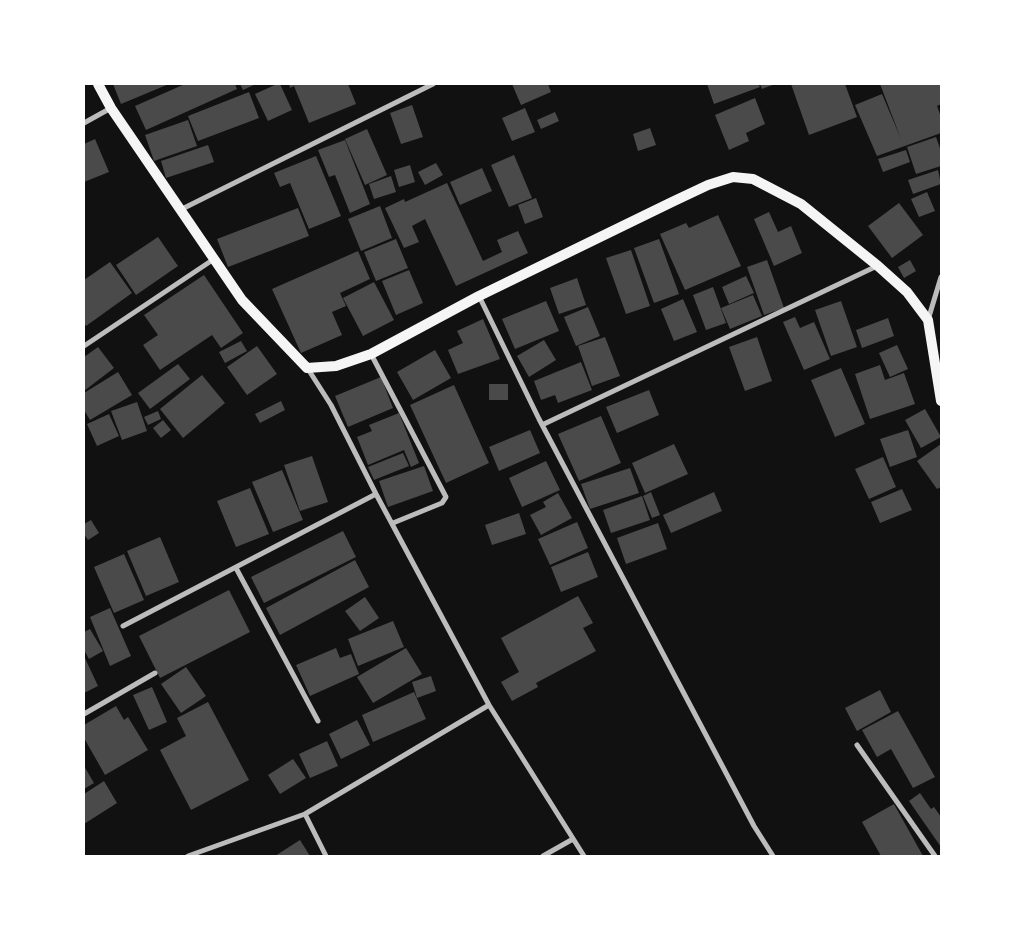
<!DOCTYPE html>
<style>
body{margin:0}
#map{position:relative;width:1025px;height:940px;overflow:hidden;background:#111;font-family:Quicksand,sans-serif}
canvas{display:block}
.frame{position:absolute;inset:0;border:85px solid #fff;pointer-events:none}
</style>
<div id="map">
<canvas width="1025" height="940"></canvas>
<div class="frame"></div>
</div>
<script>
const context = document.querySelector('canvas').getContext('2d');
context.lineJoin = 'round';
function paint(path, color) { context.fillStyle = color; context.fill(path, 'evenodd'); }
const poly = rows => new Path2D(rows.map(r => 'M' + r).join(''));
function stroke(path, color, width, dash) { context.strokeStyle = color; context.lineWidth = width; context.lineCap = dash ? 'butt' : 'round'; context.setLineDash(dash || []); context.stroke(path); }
const building = poly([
 [113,84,169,84,121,104],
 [185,84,235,84,237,89,146,130,135,106],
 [240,84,256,84,243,90],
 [277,84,280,84,292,110,268,121,255,94],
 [289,84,348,84,356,104,309,123,294,86,290,88],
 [512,84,548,84,551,92,521,105],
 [707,84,758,84,760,87,714,104],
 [760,84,775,84,762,89],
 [791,84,845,84,857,117,809,135],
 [880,84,941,84,941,104,937,106,941,117,941,133,877,156,855,105,882,94,901,139],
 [249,92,259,118,198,141,188,116],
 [755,98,765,124,746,133,749,141,729,150,715,115],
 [412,105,423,137,401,144,390,113],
 [525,108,535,132,512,141,502,118],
 [555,112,559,121,541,129,537,120],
 [188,120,197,146,154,161,145,135],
 [650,128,656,145,638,151,633,134],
 [367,129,387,175,365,185,345,139],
 [936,137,941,151,941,166,916,174,907,147],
 [95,139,109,172,84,182,84,144],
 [345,140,370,204,350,213,335,175,329,177,318,150],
 [208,145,214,162,166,178,161,161],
 [906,150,910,162,883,172,878,159],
 [514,155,532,198,509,207,491,165],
 [316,156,341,216,309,229,290,183,280,187,274,173],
 [436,163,443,175,425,185,418,172],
 [410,165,415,182,399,187,394,170],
 [482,168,492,191,460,205,450,182],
 [938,170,941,184,913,194,908,180],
 [391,176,396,192,374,199,369,184],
 [447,183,483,261,502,252,497,240,518,231,528,253,456,286,425,219,412,226,419,242,404,248,385,208,404,199,405,202],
 [927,192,935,211,919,217,911,199],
 [536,198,543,217,525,224,518,205],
 [899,203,923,235,892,258,868,226],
 [380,206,392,238,361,251,348,219],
 [298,208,309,236,228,267,217,239],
 [769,212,778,232,791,226,802,253,774,266,754,219],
 [718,215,741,266,685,290,660,234,686,223,689,228],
 [158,237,178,266,136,295,116,265],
 [396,239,408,268,376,281,364,252],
 [659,239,679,294,654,303,634,248],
 [631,250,650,306,626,314,606,258],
 [358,251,370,279,340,293,346,306,332,312,342,335,301,353,272,289],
 [767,260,784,308,764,315,747,267],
 [910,260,916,271,904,278,898,267],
 [110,262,132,293,86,326,84,323,84,280],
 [409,270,423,303,396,315,382,281],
 [204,275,243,333,221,348,212,335,160,370,143,345,158,335,144,315],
 [746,276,754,293,729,304,722,287],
 [577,278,586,305,559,314,550,288],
 [374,282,394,320,363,336,343,298],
 [713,287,726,323,706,330,693,295],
 [753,295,762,316,730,329,721,308],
 [683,299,697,332,674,341,661,309],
 [546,301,559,331,515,349,502,319],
 [841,301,857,347,831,356,815,310],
 [588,307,600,336,576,346,564,317],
 [795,317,800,328,814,322,830,359,804,370,783,322],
 [888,318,894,336,862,348,856,330],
 [483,319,500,359,458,374,448,350,463,343,457,331],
 [605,337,620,376,592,386,578,346],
 [757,337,772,381,745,391,729,347],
 [544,340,556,360,529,377,517,356],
 [241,341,247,351,225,363,219,352],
 [897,345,908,369,890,377,879,353],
 [257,346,277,374,247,395,227,367],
 [98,347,114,368,84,391,84,357],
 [435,350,451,378,413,400,397,372],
 [581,362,592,390,558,403,555,395,541,400,534,381],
 [178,364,190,379,150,409,138,393],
 [880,365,885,380,904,373,915,404,870,419,855,374],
 [841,368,865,424,835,437,811,380],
 [118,372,132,395,90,420,84,410,84,393],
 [202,375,225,403,183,438,160,409],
 [381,377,393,408,348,427,335,396],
 [489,384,508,384,508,400,489,400],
 [454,385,489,463,446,483,410,405],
 [649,390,659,415,617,433,606,407],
 [281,401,285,410,260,423,255,414],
 [137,402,147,431,122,440,111,411],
 [925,409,941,437,921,448,905,420],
 [158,411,161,419,148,425,144,417],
 [399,413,419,463,411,467,404,450,368,465,357,437,372,431,369,425],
 [109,414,119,436,97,446,87,424],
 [601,416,621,463,579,481,558,434],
 [163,420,171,430,161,438,153,428],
 [530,430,540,453,499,471,489,447],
 [908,430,917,457,890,467,880,439],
 [674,444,688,474,645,493,632,463],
 [941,444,941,487,937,489,917,461],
 [403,453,409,466,374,480,368,467],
 [312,456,328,502,300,511,284,465],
 [883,457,896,487,869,499,855,469],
 [546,461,560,490,522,507,509,478],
 [424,466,433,491,388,507,379,481],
 [630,468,639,493,590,509,581,484],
 [282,470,303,520,273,532,252,482],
 [250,488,269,534,236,547,217,501],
 [902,489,912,510,880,523,871,502],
 [651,492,660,515,652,518,643,496],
 [714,492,722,511,671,533,663,515],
 [558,493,572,518,541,535,530,515,546,507,543,502],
 [642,496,650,520,611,533,603,510],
 [519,513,526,534,492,545,485,525],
 [91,520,99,533,88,540,84,534,84,524],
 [577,522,588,548,550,565,538,539],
 [658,523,667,549,626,564,617,538],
 [343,531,356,557,264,603,251,577],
 [160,537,179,582,146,596,127,551],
 [588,552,598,577,561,592,551,567],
 [124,554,144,600,114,613,94,567],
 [355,560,369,587,280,635,266,608],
 [229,590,250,632,160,678,139,636],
 [578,596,593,623,583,628,596,651,536,683,538,687,512,701,501,682,519,672,501,638],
 [365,597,379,618,360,631,345,611],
 [110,608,131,656,110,666,90,617],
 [393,621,404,647,358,666,348,639],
 [90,629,103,651,89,659,84,650,84,632],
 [336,648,340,658,351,654,359,674,310,696,296,665],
 [406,648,422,674,373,703,357,677],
 [84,656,98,686,84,693],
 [186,667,206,696,181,713,161,684],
 [431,676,436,691,417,698,412,682],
 [152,687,167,722,149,730,133,695],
 [880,690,891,712,857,731,845,708],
 [414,692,426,719,373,742,362,715],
 [208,702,249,780,191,810,160,750,186,736,177,718],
 [116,706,124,720,128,717,148,750,105,775,84,738,84,725],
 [898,711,935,777,913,788,891,749,877,757,862,730],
 [357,720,370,745,341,759,329,734],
 [327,741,338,766,310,778,299,754],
 [293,759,306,778,280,794,268,775],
 [84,766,94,783,84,789],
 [104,781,117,803,84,824,84,794],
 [920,793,931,809,934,807,941,817,941,847,909,801],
 [894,804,923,856,881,856,862,822],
 [300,840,310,856,275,856]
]);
const minor = poly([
 [84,123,111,108],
 [180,210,433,84],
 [479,296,539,419,754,826,773,856],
 [928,320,941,277],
 [84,346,214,259],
 [371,354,446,497,442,503,393,523],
 [308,369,331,405,376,494,489,705,584,856],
 [544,424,877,266],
 [236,568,318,721],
 [123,626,376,494],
 [84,714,155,673],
 [857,745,935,856],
 [305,814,326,856],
 [188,856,305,814,489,705],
 [543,856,573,839]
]);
const secondary = poly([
 [98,84,111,108,242,300,307,368,336,366,371,354,479,296,672,202,708,185,733,177,753,179,801,204,878,266,907,292,928,320,941,401]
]);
paint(building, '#4a4a4a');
stroke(minor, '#bcbcbc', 5);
stroke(secondary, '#f5f5f5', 10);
</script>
